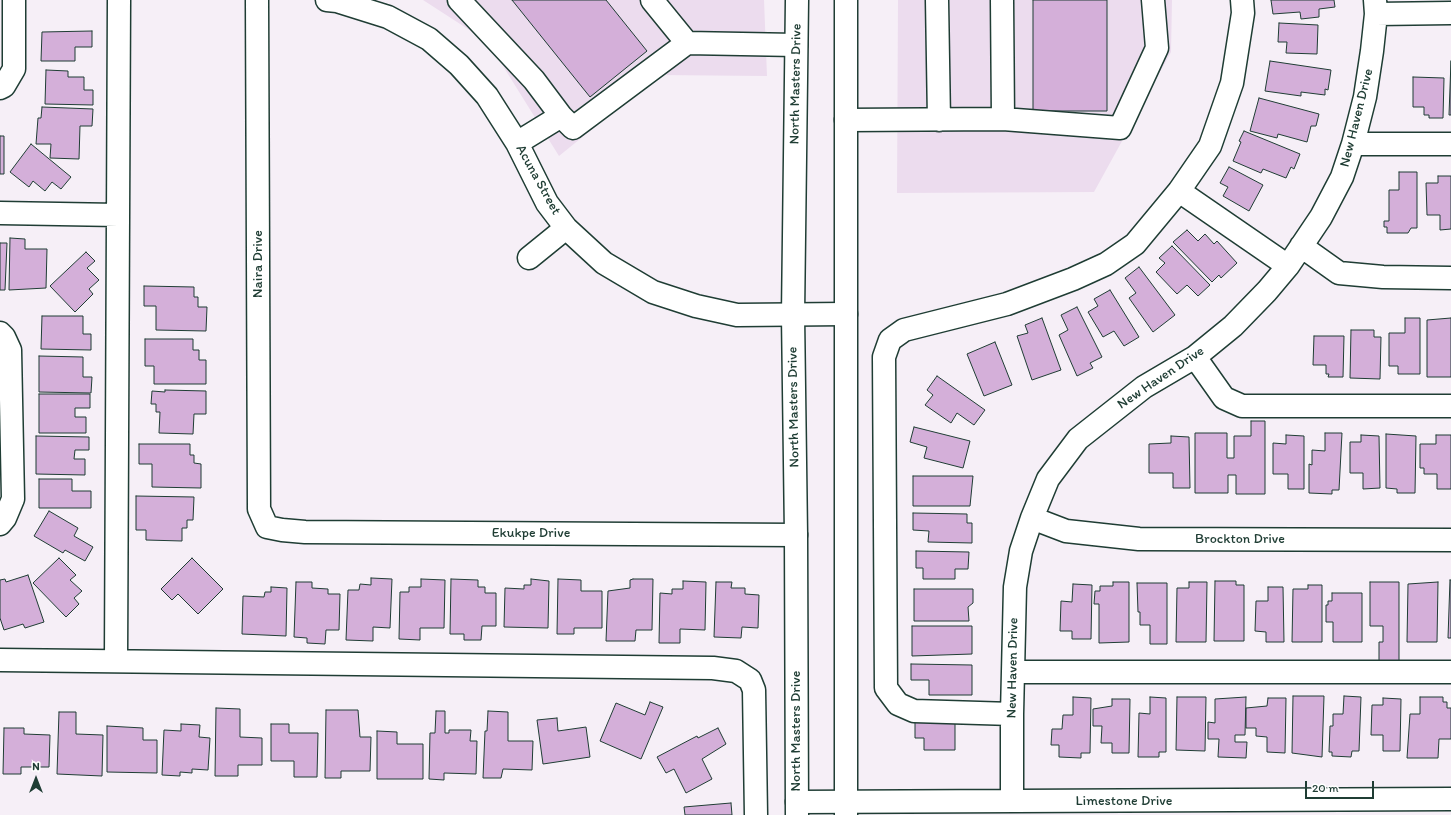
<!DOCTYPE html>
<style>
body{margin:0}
#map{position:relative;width:1451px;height:815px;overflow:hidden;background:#f6eff7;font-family:Itim,sans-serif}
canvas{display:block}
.north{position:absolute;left:16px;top:759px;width:40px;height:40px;-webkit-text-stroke:3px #fff;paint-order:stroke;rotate:0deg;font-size:11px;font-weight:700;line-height:16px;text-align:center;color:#1f3d34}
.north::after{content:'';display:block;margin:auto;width:14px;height:18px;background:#1f3d34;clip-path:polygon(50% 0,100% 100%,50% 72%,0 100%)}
.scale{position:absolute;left:1305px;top:781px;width:69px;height:18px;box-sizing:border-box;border:2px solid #1f3d34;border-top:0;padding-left:5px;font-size:12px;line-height:14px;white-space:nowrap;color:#1f3d34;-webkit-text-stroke:3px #fff;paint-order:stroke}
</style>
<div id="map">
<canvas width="1451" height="815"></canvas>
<div class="north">N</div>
<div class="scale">20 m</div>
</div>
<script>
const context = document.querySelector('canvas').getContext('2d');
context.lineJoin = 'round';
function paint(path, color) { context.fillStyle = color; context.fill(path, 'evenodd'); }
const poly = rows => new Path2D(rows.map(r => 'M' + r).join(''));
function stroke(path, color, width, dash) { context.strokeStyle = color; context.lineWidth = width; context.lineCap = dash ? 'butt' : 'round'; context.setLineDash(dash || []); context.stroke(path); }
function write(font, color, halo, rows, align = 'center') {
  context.font = font + ' Itim,sans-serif'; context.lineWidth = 4; context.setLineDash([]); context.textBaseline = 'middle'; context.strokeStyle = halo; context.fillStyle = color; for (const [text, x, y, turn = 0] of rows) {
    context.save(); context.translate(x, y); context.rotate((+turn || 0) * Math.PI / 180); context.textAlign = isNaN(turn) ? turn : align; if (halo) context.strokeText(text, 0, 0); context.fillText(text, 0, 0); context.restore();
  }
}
const built = poly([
 [423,0,764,0,767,76,659,75,559,156,488,42],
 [898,0,1172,0,1171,52,1094,192,897,193]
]);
const building = poly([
 [512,0,606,0,647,51,590,97,512,0],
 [1033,0,1107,0,1107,111,1033,111,1033,0],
 [1271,0,1334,0,1335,7,1319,9,1319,17,1301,19,1300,12,1273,14,1271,0],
 [1279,23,1318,25,1317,54,1286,53,1287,42,1278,42,1279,23],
 [92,31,92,47,75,47,75,61,41,61,42,32,92,31],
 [1270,61,1331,70,1328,90,1325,89,1325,95,1301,92,1301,96,1265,91,1270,61],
 [1451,61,1451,115,1449,115,1451,61],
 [46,70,68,71,68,77,84,77,84,90,93,90,93,105,45,104,46,70],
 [1413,77,1444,78,1443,118,1429,118,1429,115,1424,115,1424,107,1413,107,1413,77],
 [1259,98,1319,114,1316,126,1311,126,1307,142,1278,134,1277,138,1250,131,1259,98],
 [42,107,93,109,92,126,80,126,79,159,50,158,51,144,36,144,38,118,41,118,42,107],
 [1244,131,1300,154,1294,169,1291,167,1286,178,1263,169,1261,173,1233,161,1241,142,1239,141,1244,131],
 [0,136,4,136,4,174,0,174,0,136],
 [31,144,71,177,61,189,52,182,45,191,33,181,29,187,10,172,31,144],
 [1229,167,1263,185,1249,211,1223,196,1228,187,1220,183,1229,167],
 [1399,172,1417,172,1417,228,1411,228,1408,233,1387,233,1387,227,1384,227,1384,221,1389,221,1389,190,1399,190,1399,172],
 [1438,176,1451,176,1451,229,1440,230,1440,215,1427,215,1426,183,1438,183,1438,176],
 [1187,230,1198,241,1205,234,1214,244,1217,241,1237,263,1221,278,1219,275,1212,282,1173,242,1187,230],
 [10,238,25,239,25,249,47,249,46,288,9,290,10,238],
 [0,243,7,243,5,290,0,290,0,243],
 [1172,246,1210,285,1198,296,1187,285,1177,294,1156,272,1165,263,1159,258,1172,246],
 [86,252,95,261,87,268,99,280,89,289,93,294,75,312,50,286,86,252],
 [1139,267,1175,315,1153,332,1129,298,1136,293,1125,278,1139,267],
 [144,286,194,287,194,297,198,297,198,307,207,307,206,331,156,330,156,306,144,306,144,286],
 [1110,290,1139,337,1124,346,1114,331,1103,337,1088,312,1098,306,1094,299,1110,290],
 [1077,307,1102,357,1090,363,1093,368,1077,376,1059,335,1068,330,1061,315,1077,307],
 [42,316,83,316,83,334,91,334,91,350,41,349,42,316],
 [1042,318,1061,370,1032,380,1017,336,1028,333,1025,325,1042,318],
 [1405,318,1420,318,1420,374,1398,374,1398,366,1389,366,1389,333,1405,333,1405,318],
 [1451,318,1451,377,1427,377,1427,320,1451,318],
 [1351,330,1374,330,1374,337,1381,337,1380,379,1350,378,1351,330],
 [1314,336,1344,336,1343,377,1328,377,1329,374,1326,374,1326,365,1313,365,1314,336],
 [145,339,193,339,193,350,199,350,199,360,206,360,206,384,154,384,154,366,145,366,145,339],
 [995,342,1012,385,984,396,967,354,995,342],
 [39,356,83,357,83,377,92,377,91,393,39,392,39,356],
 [937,376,985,410,974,425,957,413,951,423,925,405,933,395,927,390,937,376],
 [165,390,206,391,206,414,194,414,193,434,159,433,160,412,156,412,156,404,151,404,152,391,165,392,165,390],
 [39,394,90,394,90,408,75,408,75,417,86,417,86,433,39,433,39,394],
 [1251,421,1265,421,1265,494,1236,494,1236,475,1228,475,1228,493,1195,493,1195,433,1227,433,1227,458,1234,458,1234,436,1251,436,1251,421],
 [914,427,970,441,963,468,924,458,927,447,910,442,914,427],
 [1325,433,1342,433,1339,490,1332,490,1332,494,1309,493,1309,464,1312,465,1312,450,1325,451,1325,433],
 [1386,434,1416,436,1415,493,1397,493,1397,489,1386,488,1386,434],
 [1286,435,1304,436,1304,489,1288,489,1288,474,1273,474,1273,443,1286,444,1286,435],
 [1361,435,1379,436,1380,488,1363,489,1363,473,1350,473,1350,442,1361,442,1361,435],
 [1436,435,1451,435,1451,489,1437,489,1437,474,1424,474,1424,468,1420,468,1420,444,1436,444,1436,435],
 [36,436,89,437,89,450,75,450,74,459,85,459,85,475,36,474,36,436],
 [1171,436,1189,437,1190,488,1173,488,1173,473,1149,473,1149,444,1171,443,1171,436],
 [139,444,190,444,190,455,194,455,194,463,201,464,201,488,152,487,152,464,139,464,139,444],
 [913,476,973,476,970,506,913,506,913,476],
 [39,479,72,479,72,491,91,491,91,508,39,508,39,479],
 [136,496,194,497,193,520,187,520,187,528,182,528,182,541,146,540,146,530,136,530,136,496],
 [49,511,78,528,74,536,93,547,85,561,65,550,63,553,34,536,49,511],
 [913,513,967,514,967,523,972,523,972,543,928,542,929,531,913,530,913,513],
 [916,551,969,552,968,569,955,569,955,579,923,579,923,568,916,568,916,551],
 [59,558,76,575,70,580,82,591,74,598,79,604,66,617,33,583,59,558],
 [192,558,223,589,198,614,178,594,172,600,161,589,192,558],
 [28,575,44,622,25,628,23,624,4,630,0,618,0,580,5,579,6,582,28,575],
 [371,578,392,579,390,628,373,627,373,641,346,640,348,590,359,590,360,584,371,585,371,578],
 [421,579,445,580,444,628,420,628,420,640,399,639,400,592,409,592,409,587,421,587,421,579],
 [451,579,478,580,478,587,485,587,485,593,496,593,496,626,482,626,481,640,464,640,464,634,450,634,451,579],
 [531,579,549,581,548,628,504,627,505,588,524,589,524,585,531,585,531,579],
 [558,579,581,580,581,591,602,591,602,628,574,628,574,634,557,634,558,579],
 [633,579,653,579,652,630,636,630,635,641,606,641,608,591,630,588,630,580,633,579],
 [1450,580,1451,580,1451,638,1448,638,1450,580],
 [683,581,706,582,705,630,680,629,680,643,659,643,660,593,672,594,672,589,683,589,683,581],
 [1215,581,1236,581,1236,585,1244,585,1244,641,1214,641,1215,581],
 [296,582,312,582,312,588,328,589,328,594,340,594,339,630,326,630,325,644,307,643,307,638,294,637,296,582],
 [716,582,732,582,731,588,745,588,745,594,759,595,758,628,742,627,741,638,714,637,716,582],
 [1113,582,1129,582,1129,642,1099,643,1099,604,1094,604,1095,591,1100,591,1100,586,1113,586,1113,582],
 [1189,582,1207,582,1206,642,1176,642,1177,588,1189,588,1189,582],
 [1370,582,1399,582,1399,661,1379,661,1379,642,1383,642,1383,626,1370,626,1370,582],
 [1438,582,1437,642,1407,642,1408,584,1438,582],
 [1137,583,1167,583,1167,644,1150,644,1150,625,1140,625,1140,612,1138,612,1137,583],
 [1073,584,1092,585,1091,639,1072,639,1072,631,1060,631,1061,601,1072,602,1073,584],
 [1308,585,1322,585,1322,642,1292,642,1293,589,1308,589,1308,585],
 [271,587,287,588,286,636,242,634,243,596,264,597,265,592,271,592,271,587],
 [1268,587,1283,587,1284,642,1266,642,1266,632,1255,631,1256,601,1268,601,1268,587],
 [914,589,973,589,973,603,968,607,969,621,914,621,914,589],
 [1332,593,1362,593,1362,642,1333,642,1333,622,1326,622,1326,605,1328,605,1328,601,1332,601,1332,593],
 [912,626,972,626,972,654,912,656,912,626],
 [911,664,972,665,972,695,929,695,929,680,911,680,911,664],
 [1293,696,1324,696,1322,757,1292,753,1293,696],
 [1344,696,1361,697,1359,751,1352,751,1351,757,1332,756,1332,752,1329,752,1330,726,1333,726,1333,714,1343,714,1344,696],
 [1073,697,1091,698,1090,753,1081,753,1081,758,1059,757,1059,745,1051,745,1052,729,1062,729,1063,715,1073,715,1073,697],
 [1150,697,1166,698,1166,752,1159,752,1159,757,1138,757,1139,713,1150,714,1150,697],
 [1177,697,1206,697,1205,751,1176,750,1177,697],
 [1246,697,1245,735,1235,735,1235,742,1247,742,1246,758,1218,757,1219,739,1208,739,1208,722,1215,723,1215,699,1246,697],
 [1420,697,1443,697,1443,702,1447,702,1447,708,1451,708,1451,739,1439,739,1438,758,1407,758,1410,714,1420,714,1420,697],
 [1268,698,1286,698,1285,753,1267,752,1267,737,1256,736,1256,728,1246,728,1246,708,1267,706,1268,698],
 [1383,698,1401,699,1400,751,1383,751,1383,735,1371,735,1372,705,1383,705,1383,698],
 [1112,699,1130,699,1129,753,1112,753,1112,743,1101,743,1102,726,1093,726,1093,709,1112,706,1112,699],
 [650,702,663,707,641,759,600,741,616,703,645,715,650,702],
 [216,708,240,709,240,737,262,738,262,765,238,765,238,776,215,776,216,708],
 [326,710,358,710,360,737,371,737,370,771,341,771,341,778,325,778,326,710],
 [436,711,445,711,445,733,449,733,449,730,471,730,470,741,477,741,476,774,444,773,444,780,429,779,430,733,435,733,436,711],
 [488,711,508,712,508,741,533,741,532,770,503,769,501,778,483,778,485,731,487,731,488,711],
 [59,712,76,712,76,734,103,735,102,776,57,774,59,712],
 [557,718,558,731,586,727,590,757,543,764,537,720,557,718],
 [915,720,955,721,955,750,924,750,924,738,915,738,915,720],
 [181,724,200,725,199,737,210,738,208,770,192,769,192,773,180,772,180,776,162,775,164,730,181,731,181,724],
 [271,724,289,724,289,733,318,733,317,777,294,777,294,761,271,761,271,724],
 [107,726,143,728,143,740,157,740,157,773,107,772,107,726],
 [4,728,24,728,24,734,50,735,49,767,21,767,21,774,3,774,4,728],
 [718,728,726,744,702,759,712,779,686,793,674,769,666,773,657,757,697,736,698,738,718,728],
 [377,731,397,732,397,744,423,744,423,779,377,779,377,731],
 [731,803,732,815,685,815,684,807,731,803]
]);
const minor = poly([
 [257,0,259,509,267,527,282,530,305,532,796,535],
 [327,0,337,1,388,17,429,39,459,65,487,96,517,143,547,203,566,228,604,263,653,292,696,306,737,315,846,314],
 [459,0,534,80,561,116,517,143],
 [652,0,687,43,796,45],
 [937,0,939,120],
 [1376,14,1451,13],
 [0,88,4,86,14,69,14,0],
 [561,116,573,128,687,43],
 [1003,119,1120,128,1157,48,1153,0],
 [846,120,1003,119,1002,0],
 [1353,144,1451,144],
 [1179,191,1288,266],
 [0,213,118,215],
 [1301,246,1339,273,1383,277,1451,278],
 [529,258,566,228],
 [0,333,4,337,10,350,13,499,5,518,0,524],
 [1195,357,1224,398,1242,406,1451,406],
 [1032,518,1066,531,1139,539,1451,540],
 [0,660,713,668,736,671,750,680,754,690,756,815],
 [116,661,119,0],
 [1013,672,1451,672],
 [1012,714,914,711,898,704,886,688,884,357,890,340,904,330,1007,304,1073,279,1106,264,1135,244,1179,191,1210,146,1232,83,1243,13,1242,0],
 [1012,800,1012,714,1015,587,1021,551,1032,518,1048,479,1078,439,1144,387,1195,357,1233,326,1267,291,1288,266,1321,217,1342,177,1353,144,1365,97,1372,51,1376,14,1375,0],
 [797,802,1451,799]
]);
const major = poly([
 [797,815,796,535,793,315,797,0],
 [846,815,846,0]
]);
const streetNames = [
 ["North Masters Drive",796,84,-89],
 ["New Haven Drive",1357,118,-76],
 ["Acuna Street",538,180,61],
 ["Naira Drive",258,264,-90],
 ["New Haven Drive",1161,378,-34],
 ["North Masters Drive",794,407,-91],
 ["Ekukpe Drive",531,533],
 ["Brockton Drive",1240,539],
 ["New Haven Drive",1013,668,-89],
 ["North Masters Drive",796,731,-90],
 ["Limestone Drive",1124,801]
];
paint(built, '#ecdcee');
paint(building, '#d4afd9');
stroke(building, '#1f3d34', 1);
stroke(minor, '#1f3d34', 25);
stroke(major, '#1f3d34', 25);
stroke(minor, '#fff', 22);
stroke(major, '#fff', 22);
write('14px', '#1f3d34', '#fff', streetNames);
</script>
